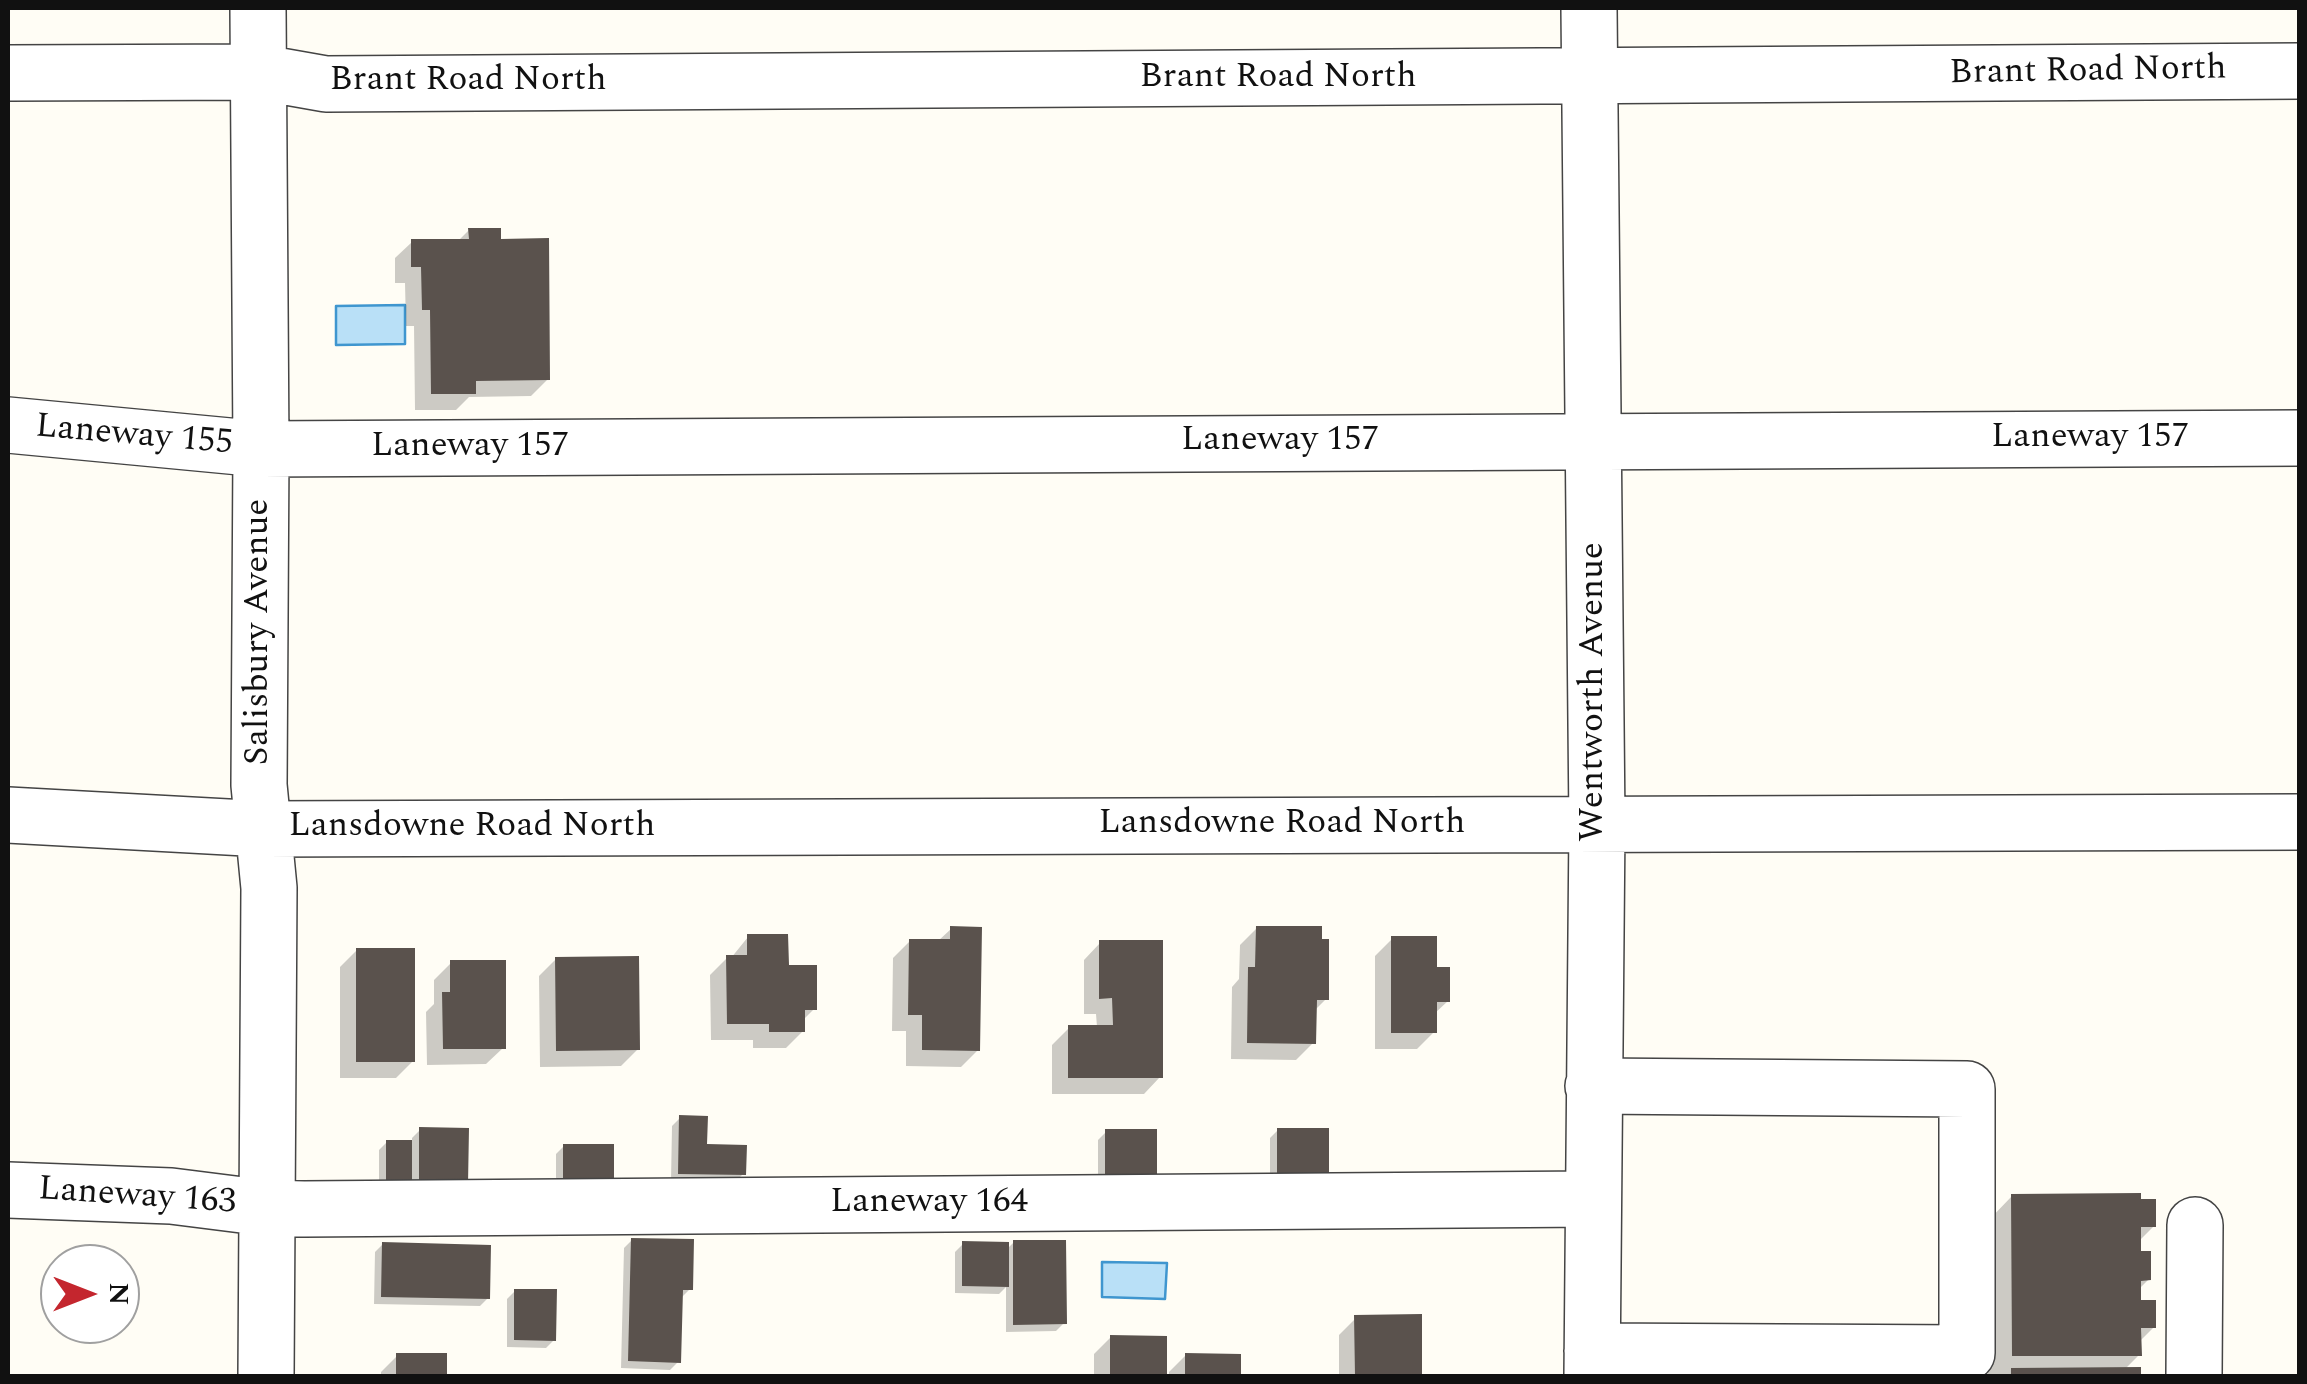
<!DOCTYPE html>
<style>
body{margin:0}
#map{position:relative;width:2307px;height:1384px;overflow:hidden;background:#fffdf5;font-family:Spectral,serif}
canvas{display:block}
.frame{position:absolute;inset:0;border:10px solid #111;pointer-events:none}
.north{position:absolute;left:40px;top:1244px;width:100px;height:100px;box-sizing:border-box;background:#fff;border:2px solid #a0a0a0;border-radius:50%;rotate:90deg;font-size:28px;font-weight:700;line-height:40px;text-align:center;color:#111}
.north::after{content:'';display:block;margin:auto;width:35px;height:45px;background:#c4262e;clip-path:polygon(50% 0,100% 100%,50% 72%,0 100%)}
</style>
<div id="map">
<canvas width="2307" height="1384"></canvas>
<div class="frame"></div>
<div class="north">N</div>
</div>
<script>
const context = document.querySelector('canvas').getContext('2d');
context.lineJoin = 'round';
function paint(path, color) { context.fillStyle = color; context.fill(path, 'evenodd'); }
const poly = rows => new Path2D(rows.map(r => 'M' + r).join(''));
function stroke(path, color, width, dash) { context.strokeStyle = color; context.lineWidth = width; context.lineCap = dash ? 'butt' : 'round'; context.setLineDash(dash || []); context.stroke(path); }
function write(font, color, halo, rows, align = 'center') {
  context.font = font + ' Spectral,serif'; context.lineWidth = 10; context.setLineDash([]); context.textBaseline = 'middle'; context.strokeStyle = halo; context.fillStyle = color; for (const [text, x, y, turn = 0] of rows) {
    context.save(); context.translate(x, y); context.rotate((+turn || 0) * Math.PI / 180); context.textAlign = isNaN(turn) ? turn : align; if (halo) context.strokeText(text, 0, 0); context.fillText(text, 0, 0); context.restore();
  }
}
const water = poly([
 [405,305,405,344,336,345,336,306,405,305],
 [1102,1262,1167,1263,1165,1299,1102,1297,1102,1262]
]);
const shadow = poly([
 [469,230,498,241,548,379,531,396,469,397,456,410,415,410,414,326,406,326,405,283,395,283,395,258,412,242,458,241],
 [1257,928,1326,999,1314,1011,1313,1043,1296,1060,1231,1059,1232,987,1239,979,1240,945],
 [951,929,978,1050,961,1067,906,1066,906,1031,892,1031,893,958,910,941,938,941],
 [748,937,814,1009,803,1020,803,1031,786,1048,753,1048,753,1040,711,1040,710,975,727,958,731,958],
 [1392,939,1434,970,1448,1001,1434,1014,1434,1032,1417,1049,1375,1049,1375,956],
 [1100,943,1160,1077,1144,1094,1052,1094,1052,1045,1069,1028,1097,1027,1096,1014,1084,1014,1084,960],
 [357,950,413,1061,396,1078,340,1078,340,967],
 [556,959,638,1049,621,1066,540,1067,539,976],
 [451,963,503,1048,486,1064,427,1065,426,1012,434,1004,434,980],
 [680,1118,705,1147,743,1174,735,1182,671,1181,672,1126],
 [420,1130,465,1183,379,1196,379,1150,387,1142,412,1143,412,1138],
 [1278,1130,1326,1130,1270,1185,1270,1138],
 [1154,1131,1098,1184,1098,1140,1106,1132],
 [564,1146,611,1146,556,1195,556,1154],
 [2012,1196,2154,1226,2139,1241,2139,1253,2149,1279,2139,1289,2139,1303,2154,1327,2139,1342,2139,1355,2124,1370,2139,1370,2139,1376,1988,1376,1987,1222],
 [632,1240,690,1289,682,1297,678,1362,670,1370,621,1368,624,1248],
 [1014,1242,1064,1323,1056,1331,1006,1332,1006,1287,999,1294,955,1293,955,1252,963,1244,1007,1249],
 [383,1244,488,1298,480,1306,374,1304,375,1252],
 [515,1291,554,1340,546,1348,507,1347,507,1299],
 [1420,1317,1420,1376,1339,1376,1339,1335,1356,1318],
 [1111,1337,1165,1338,1164,1376,1094,1376,1094,1354],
 [1186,1355,1238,1356,1238,1376,1169,1376,1169,1372],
 [397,1356,445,1356,445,1376,381,1376,381,1372]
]);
const building = poly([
 [468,228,501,228,501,239,549,238,550,380,476,381,476,394,431,394,430,310,422,310,421,267,411,267,411,239,469,239],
 [950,926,982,927,980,1051,922,1050,922,1015,908,1015,909,939,950,939],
 [1256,926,1322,926,1322,939,1329,939,1329,1000,1317,1000,1316,1044,1247,1043,1248,967,1255,967],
 [747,934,788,934,789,965,817,965,817,1010,805,1010,805,1032,769,1032,769,1024,727,1024,726,955,747,955],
 [1391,936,1437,936,1437,967,1450,967,1450,1002,1437,1002,1437,1033,1391,1033],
 [1099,940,1163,940,1163,1078,1068,1078,1068,1025,1113,1025,1112,998,1099,999],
 [356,948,415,948,415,1062,356,1062],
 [639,956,640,1050,556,1051,555,957],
 [450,960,506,960,506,1049,443,1049,442,992,450,992],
 [679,1115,708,1116,707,1144,747,1145,746,1175,678,1174],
 [419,1127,469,1128,468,1184,419,1184],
 [1277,1128,1329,1128,1329,1178,1277,1178],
 [1105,1129,1157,1129,1157,1177,1105,1177],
 [386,1140,412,1140,412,1189,386,1189],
 [563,1144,614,1144,614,1188,563,1188],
 [2141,1193,2141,1199,2156,1199,2156,1227,2141,1227,2141,1251,2151,1251,2151,1280,2141,1281,2141,1300,2156,1300,2156,1328,2141,1328,2142,1356,2012,1356,2011,1194],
 [631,1238,694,1239,693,1290,683,1290,681,1363,628,1361],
 [1013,1240,1066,1240,1067,1324,1013,1325],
 [962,1241,1009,1242,1009,1287,962,1286],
 [382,1242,491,1245,490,1299,381,1297],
 [514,1289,557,1289,556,1341,514,1340],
 [1422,1314,1422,1376,1355,1376,1354,1315],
 [1110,1335,1167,1336,1167,1376,1110,1376],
 [396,1353,447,1353,447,1376,396,1376],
 [1185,1353,1241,1354,1241,1376,1185,1376],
 [2141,1367,2141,1376,2011,1376,2011,1368]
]);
const minor = poly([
 [258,8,261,449,259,785,269,888,266,1376],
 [1589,8,1597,824,1592,1376],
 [8,73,258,72,326,84,2300,71],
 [8,425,261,449,2300,438],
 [8,815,264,829,2300,822],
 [8,1190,171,1196,266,1208,304,1209,1591,1199],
 [1592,1351,1967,1353,1967,1089,1593,1086],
 [2194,1376,2195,1225]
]);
const streetNames = [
 ["Brant Road North",2088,73,-1],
 ["Brant Road North",1278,79],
 ["Brant Road North",468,82],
 ["Laneway 155",134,437,5],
 ["Laneway 157",2090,439],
 ["Laneway 157",1280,442],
 ["Laneway 157",470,448],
 ["Salisbury Avenue",260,632,-90],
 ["Wentworth Avenue",1595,692,-90],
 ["Lansdowne Road North",1282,825],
 ["Lansdowne Road North",472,828],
 ["Laneway 163",137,1198,4],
 ["Laneway 164",929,1204]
];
paint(water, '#b9e0f7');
stroke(water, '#3f96cf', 2.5);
paint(shadow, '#0003');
paint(building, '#5a524d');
stroke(minor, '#444', 58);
stroke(minor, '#fff', 55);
write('35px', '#111', '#fff', streetNames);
</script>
